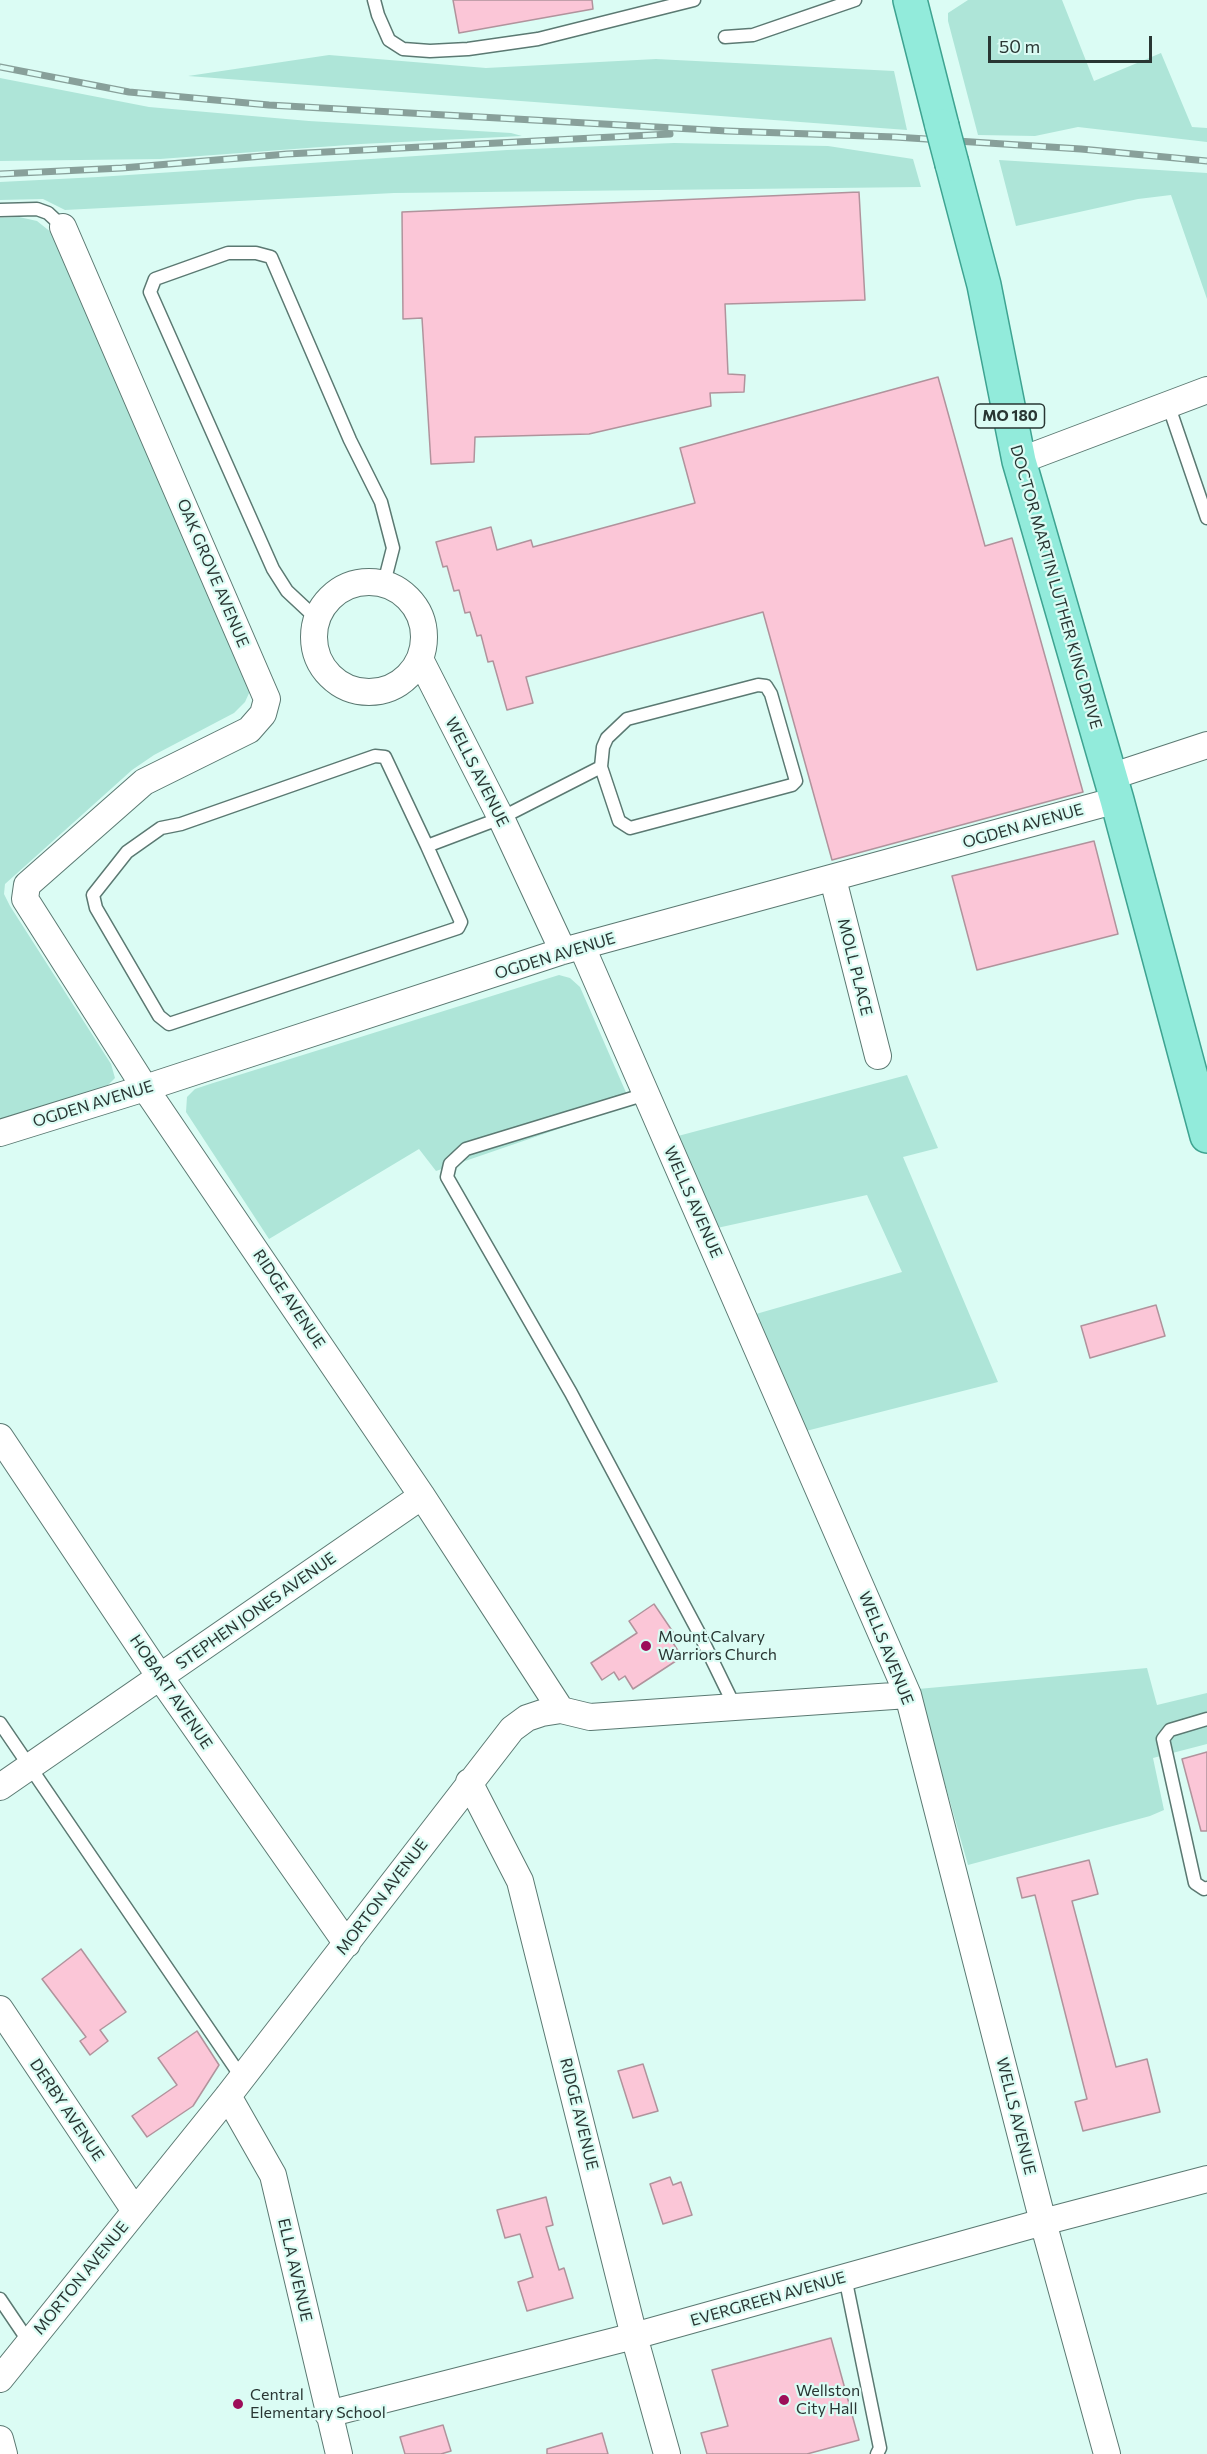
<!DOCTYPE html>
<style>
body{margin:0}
#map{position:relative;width:1207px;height:2454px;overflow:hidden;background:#dbfcf4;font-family:Commissioner,sans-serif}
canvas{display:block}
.scale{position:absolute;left:988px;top:36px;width:164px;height:27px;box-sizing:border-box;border:3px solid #293633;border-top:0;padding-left:8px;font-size:18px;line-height:21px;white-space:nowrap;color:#293633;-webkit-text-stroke:4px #dbfcf4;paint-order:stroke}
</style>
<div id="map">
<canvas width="1207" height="2454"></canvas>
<div class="scale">50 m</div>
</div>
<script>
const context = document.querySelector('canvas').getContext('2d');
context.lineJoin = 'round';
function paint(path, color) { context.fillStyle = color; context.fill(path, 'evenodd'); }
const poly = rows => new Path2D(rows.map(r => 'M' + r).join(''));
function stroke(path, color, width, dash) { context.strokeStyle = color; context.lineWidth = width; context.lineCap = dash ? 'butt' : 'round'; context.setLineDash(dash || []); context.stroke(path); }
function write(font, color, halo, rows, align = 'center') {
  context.font = font + ' Commissioner,sans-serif'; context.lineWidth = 4.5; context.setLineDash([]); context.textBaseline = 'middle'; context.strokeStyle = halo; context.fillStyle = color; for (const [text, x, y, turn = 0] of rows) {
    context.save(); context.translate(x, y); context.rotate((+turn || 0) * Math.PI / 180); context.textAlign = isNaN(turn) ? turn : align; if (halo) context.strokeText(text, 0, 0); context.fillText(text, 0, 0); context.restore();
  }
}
const green = poly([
 [968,0,1062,0,1094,81,1161,53,1192,127,1207,128,1207,142,1078,127,1035,136,978,135,948,21,948,13],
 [329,55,486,68,656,59,894,71,907,130,188,76],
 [0,78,149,107,309,121,511,133,522,136,361,144,160,159,0,161],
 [674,143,828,146,913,159,921,187,394,193,65,210,43,199,0,200,0,182,98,177,507,150],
 [999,160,1207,173,1207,299,1171,195,1138,199,1016,226],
 [19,217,37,221,52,233,64,258,250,691,245,702,234,713,154,755,132,770,5,884,4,894,10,906,111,1064,115,1078,108,1085,85,1094,0,1120,0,218],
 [559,975,570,978,580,987,631,1104,436,1171,419,1149,269,1239,186,1112,187,1097,195,1089,210,1084],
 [907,1075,938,1148,903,1157,998,1382,806,1431,756,1314,902,1272,867,1195,717,1228,678,1136],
 [1147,1668,1157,1705,1207,1693,1207,1744,1153,1758,1164,1810,1150,1816,968,1865,918,1689]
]);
const building = poly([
 [453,0,592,0,593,9,459,33,453,0],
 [859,192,865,300,725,304,728,374,745,375,744,392,710,393,711,406,589,434,475,437,474,462,431,464,422,318,403,319,402,212,859,192],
 [938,377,985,546,1012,538,1083,792,832,860,763,612,526,677,533,703,507,710,493,661,488,662,481,635,477,636,470,612,465,613,459,590,454,591,447,566,443,567,436,542,491,527,497,550,531,540,533,547,695,503,680,448,938,377],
 [1094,841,1118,934,977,970,952,876,1094,841],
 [1156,1305,1165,1336,1090,1358,1081,1326,1156,1305],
 [654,1604,673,1632,668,1635,682,1657,633,1689,625,1676,619,1680,614,1672,602,1680,591,1663,637,1633,629,1621,654,1604],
 [1207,1752,1207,1831,1201,1831,1182,1759,1207,1752],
 [1089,1860,1098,1894,1072,1901,1116,2067,1147,2059,1160,2112,1083,2131,1075,2102,1087,2099,1035,1895,1022,1898,1017,1878,1089,1860],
 [81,1949,126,2012,100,2030,108,2041,90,2055,80,2041,86,2037,42,1979,81,1949],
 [197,2031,219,2065,193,2106,147,2137,132,2116,177,2085,158,2058,197,2031],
 [643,2064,658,2111,633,2118,618,2071,643,2064],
 [670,2177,673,2185,681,2182,692,2215,663,2224,650,2184,670,2177],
 [546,2197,553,2225,546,2227,559,2270,564,2268,573,2298,527,2311,518,2282,533,2277,520,2234,505,2238,497,2210,546,2197],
 [831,2338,859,2440,807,2454,707,2454,701,2433,728,2426,712,2370,831,2338],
 [443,2425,451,2451,441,2454,405,2454,400,2437,443,2425],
 [602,2433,608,2454,547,2454,547,2449,602,2433]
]);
const service = poly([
 [374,0,378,15,389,40,403,49,430,51,468,49,538,39,694,0],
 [725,37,753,35,855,0],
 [0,210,37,209,48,213,63,227],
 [1168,404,1207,518],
 [317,619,287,591,273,569,150,292,155,279,228,253,256,253,271,257,350,440,381,502,393,548,384,583],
 [758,685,766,686,771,694,796,781,792,785,630,828,619,821,601,767,603,747,607,738,627,719,758,685],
 [427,846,461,922,458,928,169,1024,159,1016,96,908,93,895,127,852,161,828,181,824,375,756,385,757,427,846,501,818,601,767],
 [646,1094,466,1149,450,1164,447,1177,571,1393,699,1633,735,1707],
 [1207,1719,1170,1730,1163,1739,1195,1883,1204,1889,1207,1888],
 [0,1723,242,2078],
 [845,2277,880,2448,877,2454],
 [0,2299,29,2342]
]);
const minor = poly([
 [63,227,267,699,263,714,249,730,144,782,27,885,25,899,145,1088,422,1496,561,1710],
 [1019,461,1207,390],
 '314 637a55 55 0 1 1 110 0a55 55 0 1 1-110 0Z',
 [420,659,501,818,563,951],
 [1110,777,1207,745],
 [833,879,878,1056],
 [582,947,908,1695,1043,2222,1107,2454],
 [0,1133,145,1088,563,951,1117,800],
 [0,1437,160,1677,347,1944],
 [469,1782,520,1881,634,2336,667,2454],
 [0,1787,422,1496],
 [0,2009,135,2211],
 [228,2096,273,2175,339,2454],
 [0,2379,228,2096,512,1729,527,1718,542,1713,561,1710,590,1717,908,1695],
 [328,2414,634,2336,1043,2222,1207,2179],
 [0,2439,4,2454]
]);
const primary = poly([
 [910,0,942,126],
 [952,164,984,285,1019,461,1117,800,1207,1136]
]);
const rail = poly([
 [0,67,129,92,269,105,727,131,895,137,1081,149,1207,161],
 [0,174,122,168,287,154,670,134]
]);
const primaryBridge = poly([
 [942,126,952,164]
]);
const markers = [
 [646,1646,6,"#9d0d59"],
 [784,2400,6,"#9d0d59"],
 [238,2404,6,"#9d0d59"]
];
const shields = [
 [1010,416,69]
];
const shieldNames = [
 ["MO 180",1010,416]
];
const streetNames = [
 ["OAK GROVE AVENUE",213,573,67],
 ["DOCTOR MARTIN LUTHER KING DRIVE",1056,587,74],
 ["WELLS AVENUE",477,772,63],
 ["OGDEN AVENUE",1023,826,-16],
 ["OGDEN AVENUE",555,956,-17],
 ["MOLL PLACE",855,967,76],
 ["OGDEN AVENUE",93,1104,-17],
 ["WELLS AVENUE",693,1202,66],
 ["RIDGE AVENUE",289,1299,56],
 ["STEPHEN JONES AVENUE",256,1611,-35],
 ["WELLS AVENUE",886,1648,68],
 ["HOBART AVENUE",171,1692,56],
 ["MORTON AVENUE",382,1897,-53],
 ["DERBY AVENUE",67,2110,56],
 ["RIDGE AVENUE",579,2114,76],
 ["WELLS AVENUE",1016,2116,76],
 ["ELLA AVENUE",295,2270,77],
 ["MORTON AVENUE",81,2278,-51],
 ["EVERGREEN AVENUE",768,2299,-16]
];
const poiNames = [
 ["Mount Calvary",658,1637],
 ["Warriors Church",658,1655],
 ["Wellston",796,2391],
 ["City Hall",796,2409],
 ["Central",250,2395],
 ["Elementary School",250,2413]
];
paint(green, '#aee5d8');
paint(building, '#fbc6d7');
stroke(building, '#b0939c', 1.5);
stroke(service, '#5b7972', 15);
stroke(minor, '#5b7972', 28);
stroke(primary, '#3ea391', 36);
stroke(service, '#fff', 12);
stroke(minor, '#fff', 26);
stroke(primary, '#92ebdb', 33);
stroke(rail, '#88a09a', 7);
stroke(rail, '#dbfcf4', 4.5, [14]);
stroke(primaryBridge, '#3ea391', 36, []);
stroke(primaryBridge, '#92ebdb', 33);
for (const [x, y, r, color] of markers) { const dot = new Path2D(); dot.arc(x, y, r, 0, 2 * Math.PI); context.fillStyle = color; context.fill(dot); stroke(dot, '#dbfcf4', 2); }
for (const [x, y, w] of shields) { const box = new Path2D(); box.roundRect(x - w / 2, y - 12, w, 24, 4.5); context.fillStyle = '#dbfcf4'; context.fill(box); stroke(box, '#293633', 1.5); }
write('bold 15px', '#293633', null, shieldNames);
write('16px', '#293633', '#dbfcf4', streetNames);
write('16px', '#293633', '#dbfcf4', poiNames, 'left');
</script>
